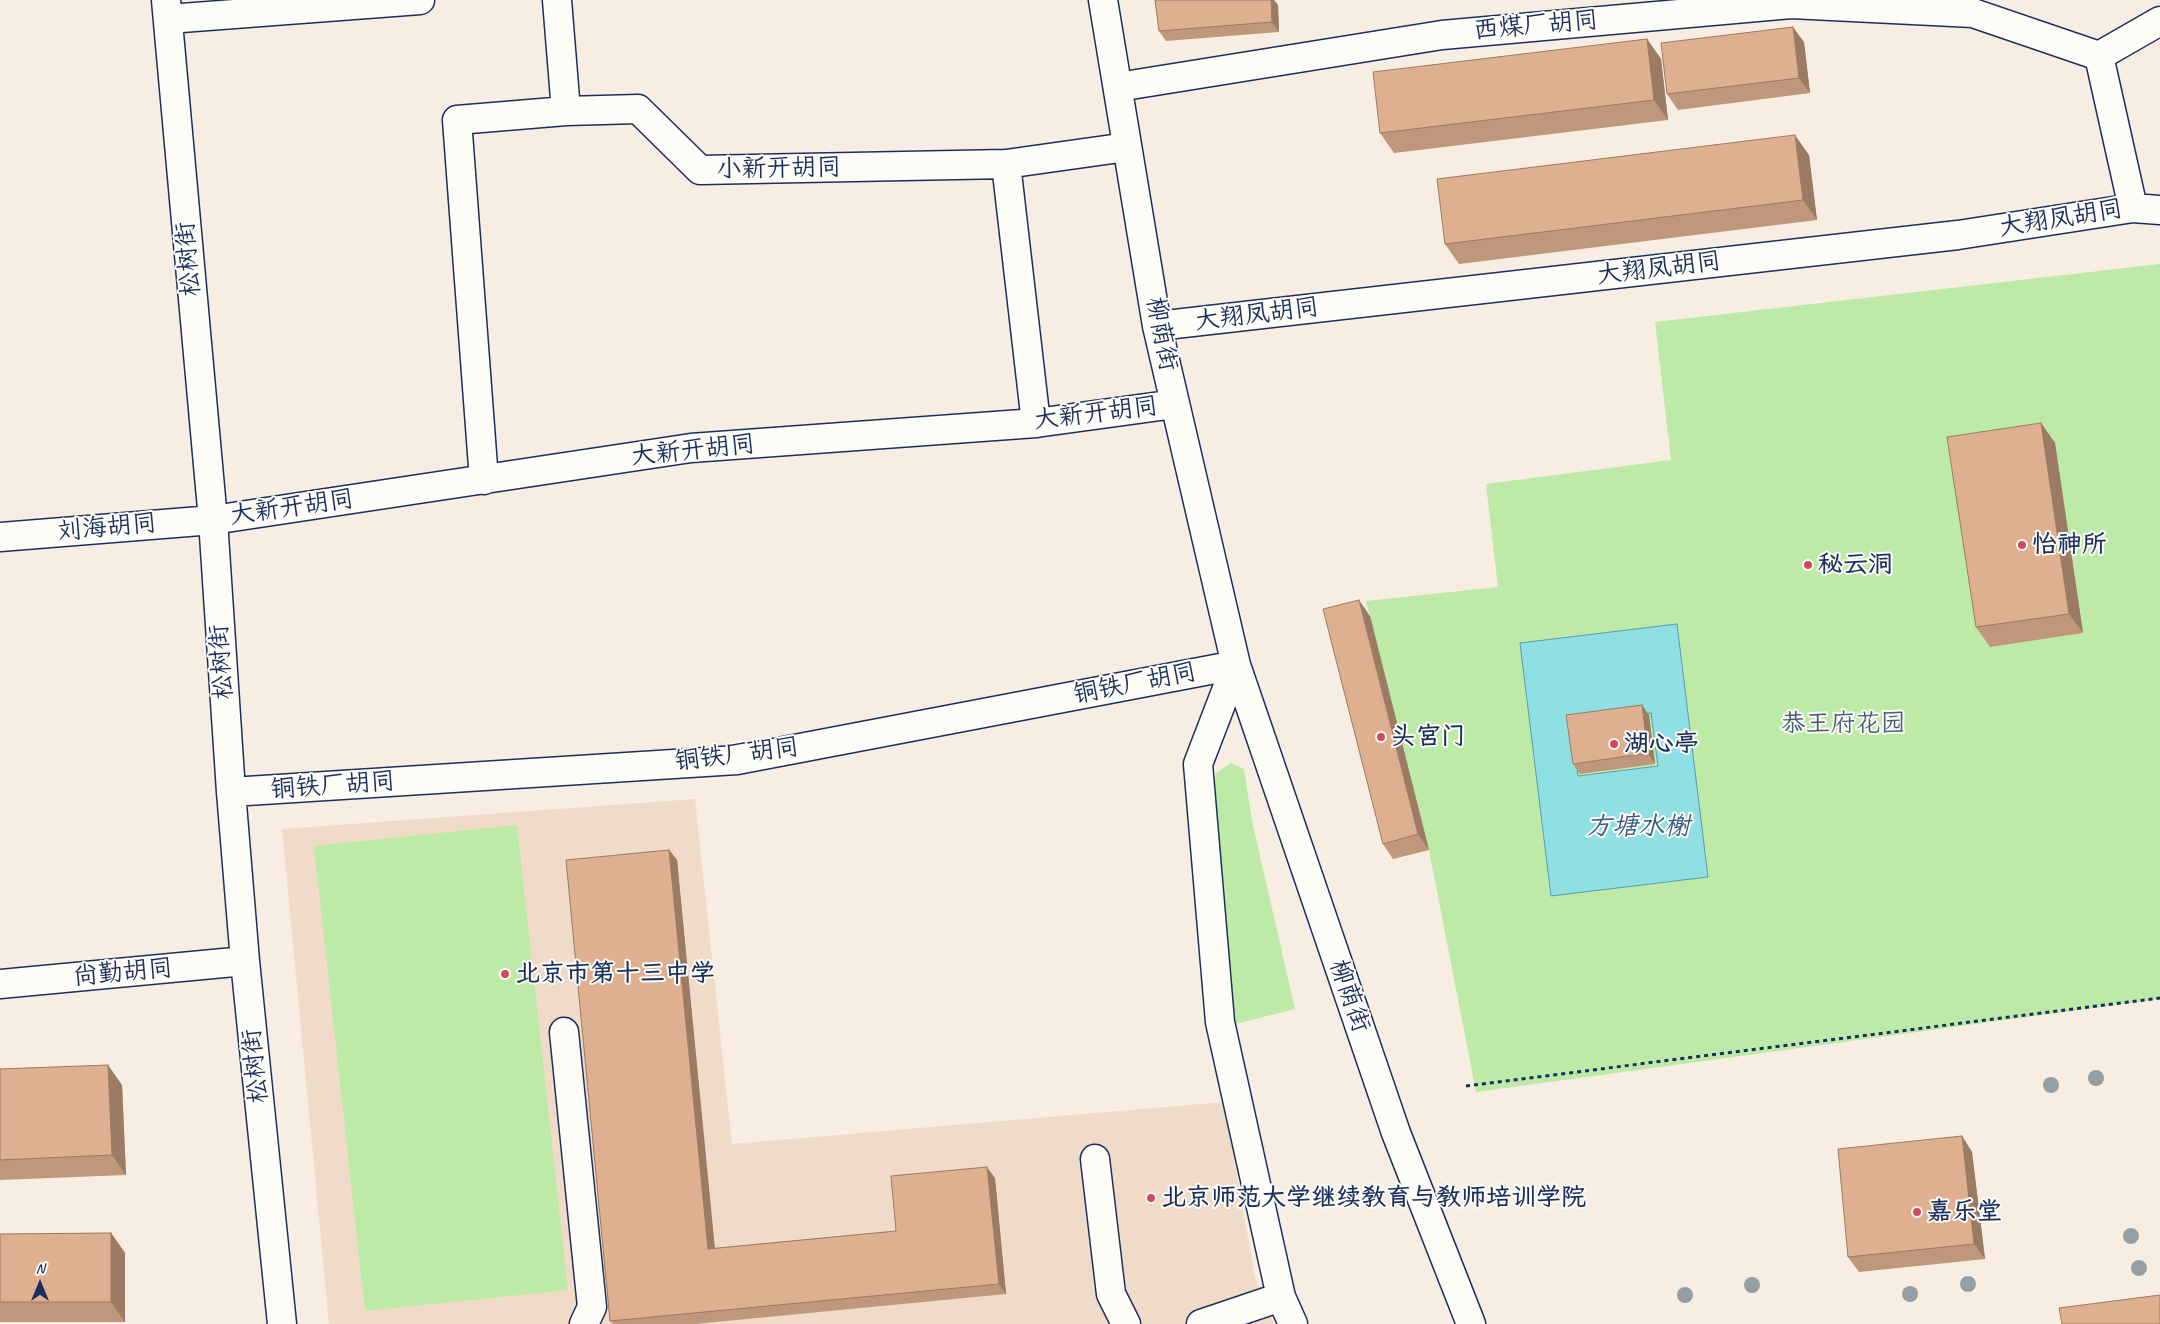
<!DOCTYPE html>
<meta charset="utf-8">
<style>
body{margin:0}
#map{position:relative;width:2160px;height:1324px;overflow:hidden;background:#f7ede2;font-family:Caveat,sans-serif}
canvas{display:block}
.north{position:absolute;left:15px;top:1259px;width:50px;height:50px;-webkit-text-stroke:4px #fdfcf7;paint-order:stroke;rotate:0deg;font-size:14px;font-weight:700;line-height:20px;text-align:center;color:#1b2f5e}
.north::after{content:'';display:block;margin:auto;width:18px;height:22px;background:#1b2f5e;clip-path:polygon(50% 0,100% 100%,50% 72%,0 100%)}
</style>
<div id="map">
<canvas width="2160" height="1324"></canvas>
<div class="north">N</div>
</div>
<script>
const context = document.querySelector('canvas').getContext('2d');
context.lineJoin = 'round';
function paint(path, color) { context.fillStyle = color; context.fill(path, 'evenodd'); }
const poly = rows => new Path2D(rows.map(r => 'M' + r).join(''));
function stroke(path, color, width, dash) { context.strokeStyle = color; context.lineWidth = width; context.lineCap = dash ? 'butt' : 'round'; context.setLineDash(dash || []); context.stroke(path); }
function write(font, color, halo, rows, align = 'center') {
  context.font = font + ' Caveat,"LXGW WenKai TC",sans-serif'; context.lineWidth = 4; context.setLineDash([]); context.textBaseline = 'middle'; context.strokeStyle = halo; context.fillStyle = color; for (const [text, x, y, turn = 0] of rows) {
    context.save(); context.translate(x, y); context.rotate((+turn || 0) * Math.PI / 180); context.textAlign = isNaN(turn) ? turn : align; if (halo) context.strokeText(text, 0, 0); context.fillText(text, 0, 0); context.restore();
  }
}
const built = poly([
 [695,799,732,1144,1224,1102,1255,1277,1274,1324,329,1324,282,829]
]);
const green = poly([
 [2160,264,2160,999,1476,1092,1429,850,1366,601,1498,587,1486,484,1671,460,1655,322],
 [1231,763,1244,769,1252,821,1295,1009,1235,1024,1210,811,1216,773],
 [517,825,568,1290,365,1311,314,846]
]);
const water = poly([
 [1677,624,1708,877,1551,896,1520,643,1677,624],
 [1651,713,1658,766,1578,776,1571,724,1651,713]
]);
const path = poly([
 [1466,1086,2160,998]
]);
const minor = poly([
 [166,0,213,520,231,792,245,961,282,1324],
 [557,0,566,111,638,109,700,170,1006,164,1127,147],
 [1103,0,1157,326,1236,665,1396,1133,1471,1324],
 [168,19,420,0],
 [1118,87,1442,35,1791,4,1973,13,2099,56],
 [1006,164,1036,423],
 [2133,208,2099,56,2160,21],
 [1157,326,1958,235,2133,208,2160,210],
 [484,480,457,120,566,111],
 [0,537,213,520,691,448,1036,423,1175,404],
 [1236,665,1198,764,1220,1022,1281,1297,1293,1324],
 [231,792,737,760,1236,665],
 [0,984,245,961],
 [564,1032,592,1307,584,1324],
 [1095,1159,1111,1294,1126,1324],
 [1201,1324,1281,1297]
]);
const trees = [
 [2096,1078],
 [2051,1085],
 [2131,1236],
 [2139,1268],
 [1968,1284],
 [1752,1285],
 [1910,1294],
 [1685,1295]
];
const wall = poly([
 [1155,0,1274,0,1278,5,1279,32,1166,41,1159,31],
 [1647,39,1661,59,1668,120,1394,153,1380,133],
 [1804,42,1810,93,1678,110,1667,94],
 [1809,155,1817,220,1459,264,1445,244],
 [2041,423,2055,443,2083,633,1990,647,1976,627],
 [1370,616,1429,850,1393,859,1383,844],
 [1649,715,1655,764,1580,774,1573,764],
 [669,850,677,860,714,1248,896,1231,995,1178,1006,1294,695,1324,613,1324,610,1321],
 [0,1069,122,1085,126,1175,0,1180],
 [1962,1136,1972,1152,1985,1259,1859,1272,1848,1257],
 [111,1233,125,1253,125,1322,0,1322,0,1234]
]);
const shadedWall = poly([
 [1271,0,1274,0,1278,5,1279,32,1272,22],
 [1793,27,1804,42,1810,93,1799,78],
 [1647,39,1661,59,1668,120,1654,100],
 [1795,135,1809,155,1817,220,1803,200],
 [2041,423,2055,443,2083,633,2069,614],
 [1359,600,1370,616,1429,850,1418,834],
 [1642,705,1649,715,1655,764,1648,753],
 [669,850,677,860,716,1259,708,1249],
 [108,1065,122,1085,126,1175,112,1155],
 [1962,1136,1972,1152,1985,1259,1974,1244],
 [987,1167,995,1178,1006,1294,999,1284],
 [111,1233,125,1253,125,1322,111,1302]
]);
const building = poly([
 [1155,0,1271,0,1272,22,1159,31,1155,0],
 [1793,27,1799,78,1667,94,1661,43,1793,27],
 [1647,39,1654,100,1380,133,1373,72,1647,39],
 [1795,135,1803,200,1445,244,1437,179,1795,135],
 [2041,423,2069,614,1976,627,1947,437,2041,423],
 [1359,600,1418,834,1383,844,1323,609,1359,600],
 [1642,705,1648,753,1573,764,1566,715,1642,705],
 [669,850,708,1249,896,1231,891,1176,987,1167,999,1284,610,1321,566,860,669,850],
 [108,1065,112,1155,0,1160,0,1069,108,1065],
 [1962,1136,1974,1244,1848,1257,1838,1149,1962,1136],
 [111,1233,111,1302,0,1302,0,1234,111,1233],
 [2160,1295,2160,1324,2062,1324,2059,1308,2160,1295]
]);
const markers = [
 [2022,545,5,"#d1495b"],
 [1808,565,5,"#d1495b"],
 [1381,737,5,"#d1495b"],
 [1614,744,5,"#d1495b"],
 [505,974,5,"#d1495b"],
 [1151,1198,5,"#d1495b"],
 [1917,1212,5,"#d1495b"]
];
const streetNames = [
 ["西煤厂胡同",1536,26,-5],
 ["小新开胡同",779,169,-1],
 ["大翔凤胡同",2061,219,-9],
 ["松树街",189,259,-95],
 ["大翔凤胡同",1659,269,-7],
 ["大翔凤胡同",1257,315,-7],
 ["柳荫街",1161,334,79],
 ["大新开胡同",1096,414,-7],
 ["大新开胡同",693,451,-6],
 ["大新开胡同",292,508,-8],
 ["刘海胡同",107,528,-5],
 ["松树街",222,662,-94],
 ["铜铁厂胡同",1135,684,-11],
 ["铜铁厂胡同",737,755,-7],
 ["铜铁厂胡同",333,786,-4],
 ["尚勤胡同",123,973,-5],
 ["柳荫街",1349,996,71],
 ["松树街",256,1066,-96]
];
const poiNames = [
 ["怡神所",2032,545],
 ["秘云洞",1818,565],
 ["头宫门",1391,737],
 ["湖心亭",1624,744],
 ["北京市第十三中学",515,974],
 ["北京师范大学继续教育与教师培训学院",1161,1198],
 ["嘉乐堂",1927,1212]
];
const parkNames = [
 ["恭王府花园",1843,724]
];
const waterNames = [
 ["方塘水榭",1638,827]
];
paint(built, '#f0dbc9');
paint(green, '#bdeaa7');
paint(water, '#8ee0e5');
stroke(water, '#6099af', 1);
stroke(minor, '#1b2f5e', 31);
stroke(path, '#1b2f5e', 3, [4, 4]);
stroke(minor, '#fdfcf7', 28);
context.fillStyle = '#959ea3';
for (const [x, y] of trees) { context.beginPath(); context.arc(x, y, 8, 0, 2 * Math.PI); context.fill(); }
paint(wall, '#bf977b');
paint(shadedWall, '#9b7b64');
paint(building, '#deb08f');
stroke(building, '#9b7b64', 1);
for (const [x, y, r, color] of markers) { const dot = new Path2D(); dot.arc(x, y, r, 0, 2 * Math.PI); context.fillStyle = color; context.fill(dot); stroke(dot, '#fdfcf7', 2); }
write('25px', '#1b2f5e', '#fdfcf7', streetNames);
write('bold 25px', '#1b2f5e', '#fdfcf7', poiNames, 'left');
write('25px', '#445e70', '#fdfcf7', parkNames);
write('italic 26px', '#385b80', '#fdfcf7', waterNames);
</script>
